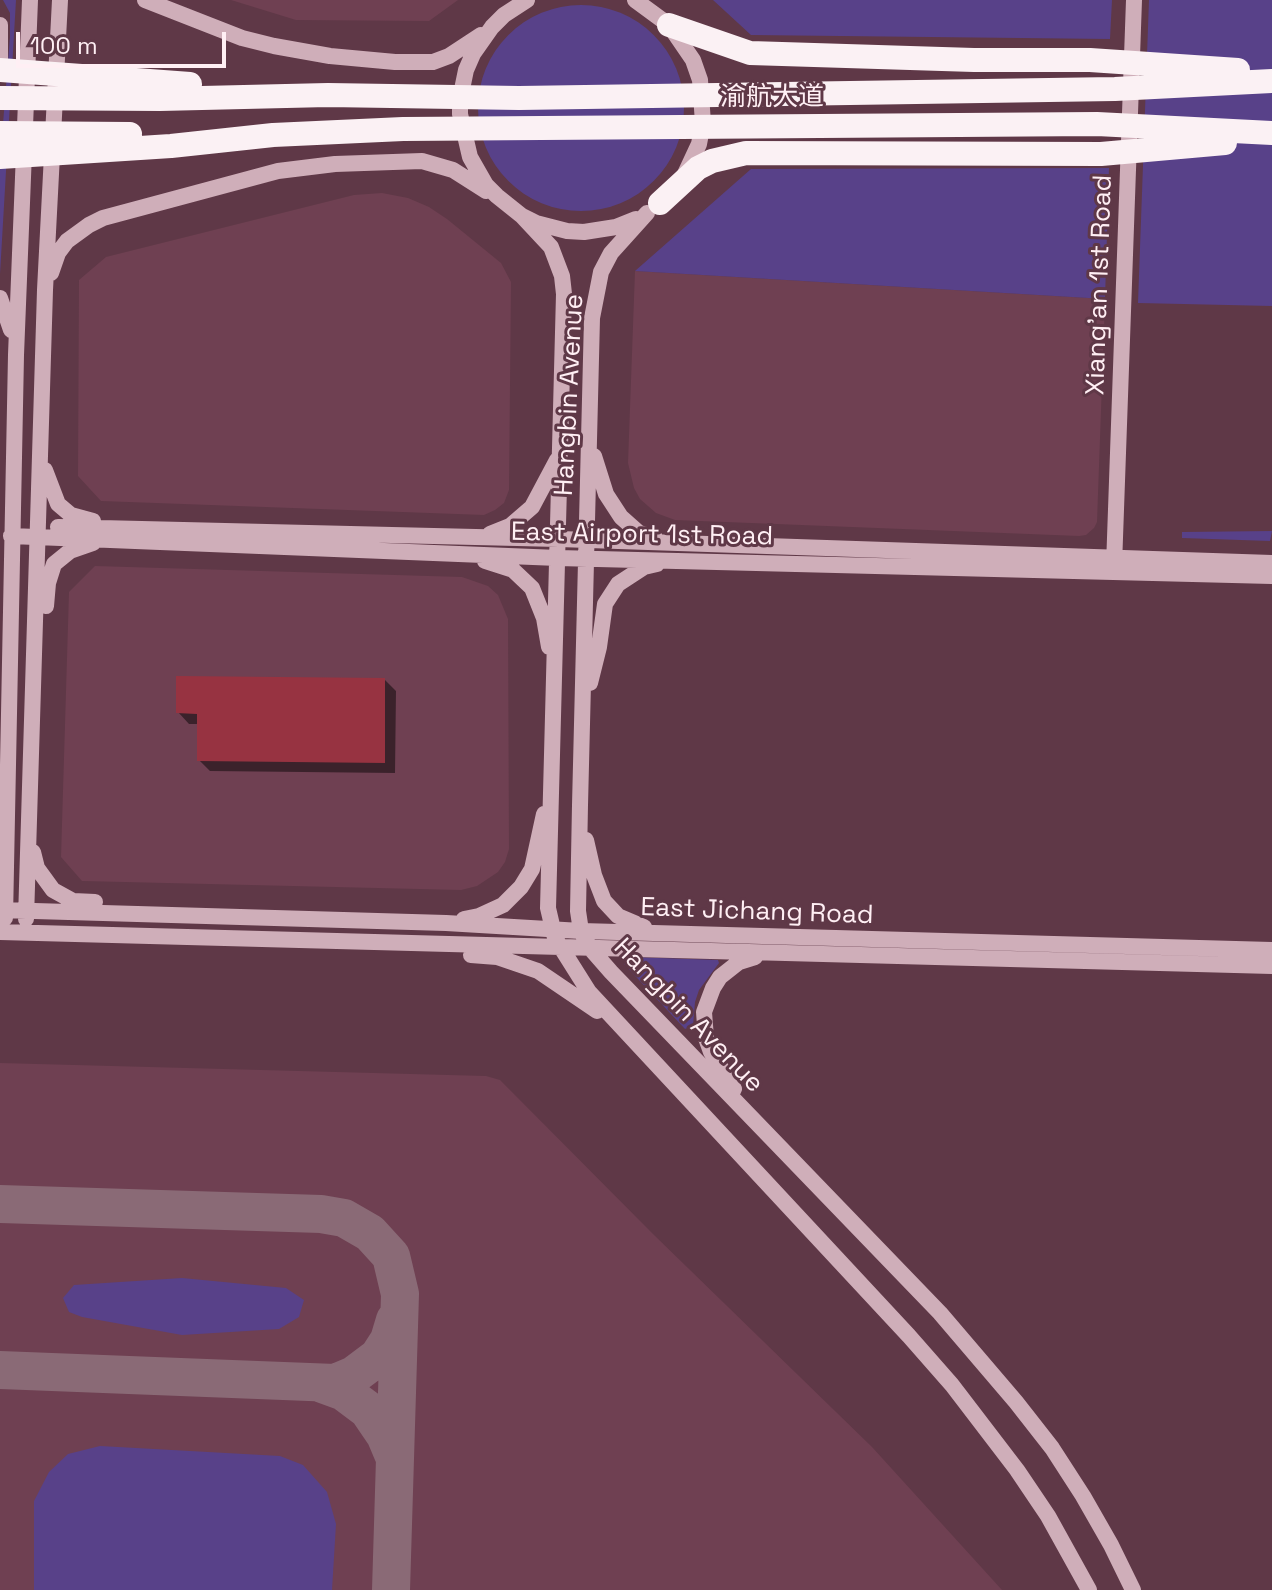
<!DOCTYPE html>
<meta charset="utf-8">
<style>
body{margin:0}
#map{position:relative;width:1272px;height:1590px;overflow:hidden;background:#5f3847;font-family:"Space Grotesk",sans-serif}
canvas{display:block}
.scale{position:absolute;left:16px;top:32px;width:210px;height:36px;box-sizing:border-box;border:4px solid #ffeff4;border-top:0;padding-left:10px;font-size:24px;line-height:28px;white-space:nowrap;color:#ffeff4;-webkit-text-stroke:6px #5f3847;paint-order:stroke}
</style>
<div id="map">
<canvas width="1272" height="1590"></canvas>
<div class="scale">100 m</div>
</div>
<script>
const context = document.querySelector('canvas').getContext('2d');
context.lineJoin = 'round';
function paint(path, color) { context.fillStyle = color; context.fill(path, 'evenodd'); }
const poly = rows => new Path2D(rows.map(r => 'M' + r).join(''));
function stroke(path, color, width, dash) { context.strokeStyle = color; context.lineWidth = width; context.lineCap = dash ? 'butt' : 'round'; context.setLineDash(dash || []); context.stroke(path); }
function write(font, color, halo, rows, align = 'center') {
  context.font = font + ' "Space Grotesk","Noto Sans SC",sans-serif'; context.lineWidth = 6; context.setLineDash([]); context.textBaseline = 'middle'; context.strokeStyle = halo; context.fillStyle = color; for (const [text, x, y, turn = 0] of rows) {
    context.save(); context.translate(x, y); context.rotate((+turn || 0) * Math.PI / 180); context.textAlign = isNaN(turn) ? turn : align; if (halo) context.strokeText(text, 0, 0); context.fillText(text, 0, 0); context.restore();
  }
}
const built = poly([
 [231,0,458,0,429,21,296,20],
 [382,193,408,198,429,207,447,219,501,263,511,282,509,490,504,503,495,510,484,515,101,501,78,476,79,280,106,257,354,195],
 [635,271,1105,299,1097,522,1094,528,1086,535,1079,536,675,520,656,513,640,499,634,488,628,463],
 [95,566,462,577,488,586,498,595,508,619,509,849,505,862,498,872,477,886,461,890,82,881,61,857,69,592],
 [0,1063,486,1076,500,1080,653,1234,872,1447,1002,1590,0,1590]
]);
const green = poly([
 [3,0,16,0,0,274,0,161,10,37,10,13],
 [713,0,1112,0,1110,39,751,35],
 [1149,0,1272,0,1272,306,1138,303],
 '478 108a103 103 0 1 1 206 0a103 103 0 1 1-206 0Z',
 [1109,168,1105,299,635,271,751,169],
 [1272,531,1270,541,1182,538,1182,532],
 [628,957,718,960,719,963,699,990,695,1002,693,1026,685,1029,624,964],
 [182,1278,286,1288,304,1300,299,1317,279,1329,182,1335,82,1317,69,1312,63,1298,74,1285],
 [100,1446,280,1456,303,1465,327,1492,336,1524,332,1590,34,1590,34,1501,49,1472,68,1454]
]);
const shadow = poly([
 [385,680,396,691,395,773,210,771,199,760,199,724,189,724,178,712]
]);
const taxiway = poly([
 [0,1204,321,1214,344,1218,370,1233,391,1256,400,1294,391,1590],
 [0,1370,335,1383,354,1375,378,1357,389,1340,395,1320],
 [322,1384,344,1392,368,1410,385,1435,393,1454]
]);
const building = poly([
 [176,676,385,678,385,763,197,761,197,714,176,713]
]);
const secondary = poly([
 [145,0,242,38,274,46,330,56,395,62,433,62,449,56,481,35],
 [527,0,504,15,492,27,473,54,466,70,460,99,460,114,470,157,486,185,497,196,522,216,536,223,567,231,584,232,616,227,636,219],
 [635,0,669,25,693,60,700,80,703,123,699,144,685,174],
 [0,25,0,73],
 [647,213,611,253,601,272,592,318,580,805,578,911,581,931,590,948,611,972,940,1313,1016,1402,1052,1448,1083,1496,1111,1545,1133,1590],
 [522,216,551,247,562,276,564,294,548,908,555,938,589,992,909,1336,952,1385,1017,1470,1048,1516,1089,1590],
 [51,273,58,253,67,241,89,225,103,218,278,171,335,164,422,161,453,170,486,191],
 [0,298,11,330],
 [594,456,606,494,621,517,639,533,655,538],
 [45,470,58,504,71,515,93,521],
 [58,527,559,539,1272,563],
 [490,534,510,526,532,507,557,460],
 [11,536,558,558,1272,576],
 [485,561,513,570,532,588,544,618,549,647],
 [1114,566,1134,0],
 [46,606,48,583,54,564,70,551,93,543],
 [590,683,599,647,605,604,618,584,644,567,657,564],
 [586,840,594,875,604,901,618,916,644,927],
 [33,852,37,868,53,890,73,901,95,902],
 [0,910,446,923,581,931,1272,950],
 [5,918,16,355,30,0],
 [26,919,45,290,60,0],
 [464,919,479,916,503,905,521,887,532,869,544,814],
 [0,932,1272,966],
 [471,955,497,957,538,971,597,1011],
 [734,1089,711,1052,706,1038,704,1012,713,988,720,977,739,962,755,957]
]);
const highway = poly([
 [669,25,750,53,974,60,1090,60,1238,70],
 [0,70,190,84],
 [0,98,160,99,328,95,519,98,1115,89,1272,81],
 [0,133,130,134],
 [0,157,171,146,273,135,403,129,1097,124,1272,133],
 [660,203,698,168,712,161,746,153,1101,154,1225,143]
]);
const streetNames = [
 ["渝航大道",772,98],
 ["Xiang'an 1st Road",1100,285,-88],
 ["Hangbin Avenue",570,395,-87],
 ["East Airport 1st Road",642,535,1],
 ["East Jichang Road",757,912,2],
 ["Hangbin Avenue",688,1016,46]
];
paint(built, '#6f4052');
paint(green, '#584189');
paint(shadow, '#0007');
stroke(taxiway, '#8a6a76', 38);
paint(building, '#973341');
stroke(secondary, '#cfaeb9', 16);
stroke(highway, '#fbf1f4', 24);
write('26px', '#ffeff4', '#5f3847', streetNames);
</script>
